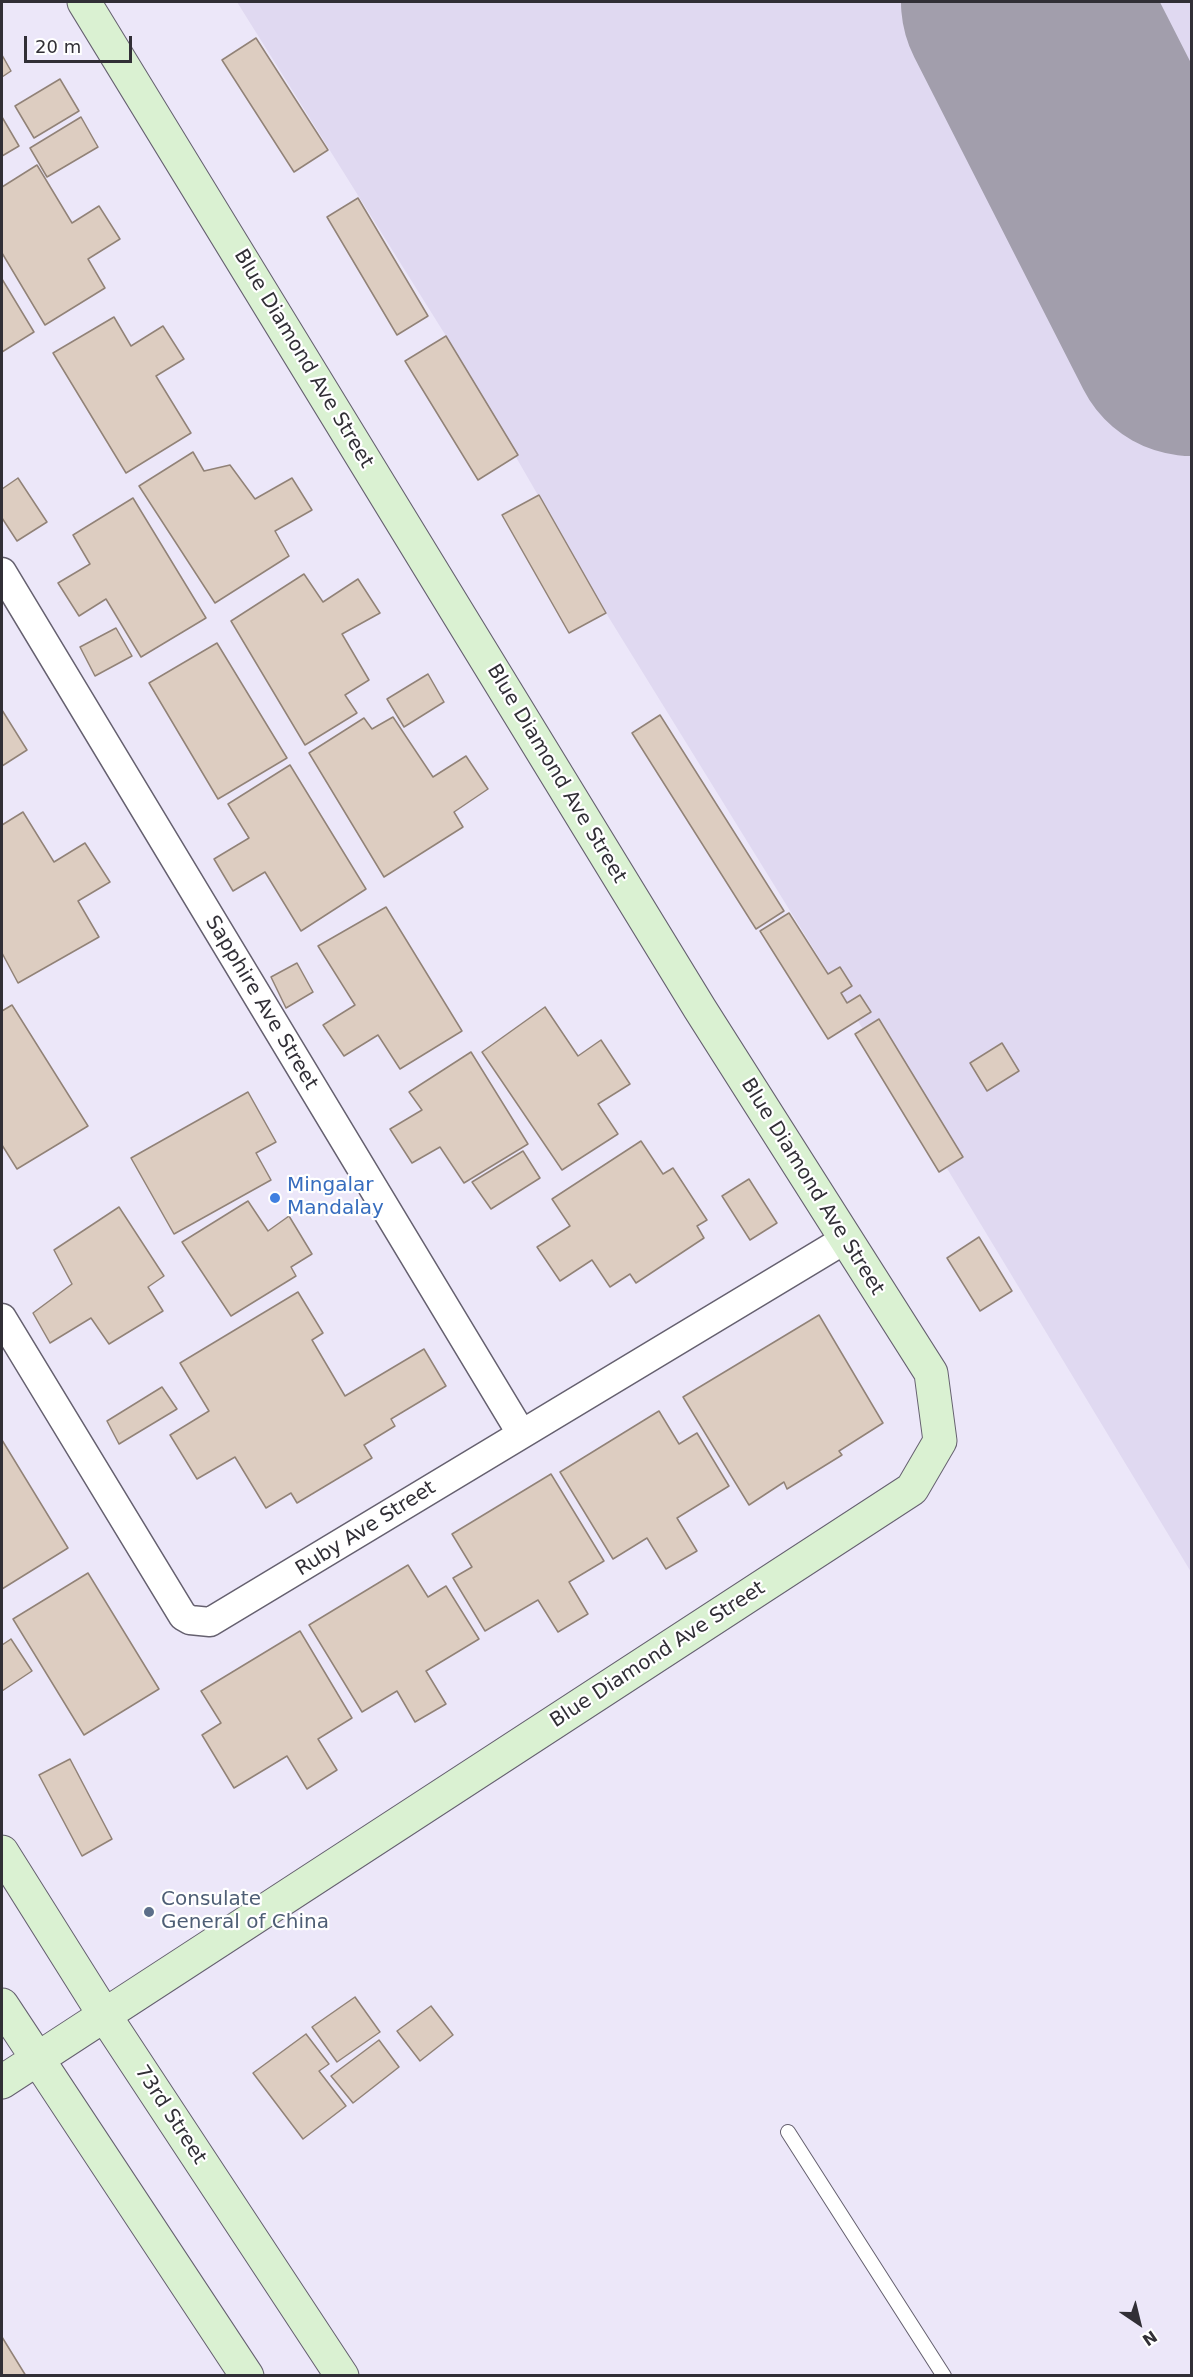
<!DOCTYPE html>
<style>
body{margin:0}
#map{position:relative;width:1193px;height:2377px;overflow:hidden;background:#ece7f9;font-family:"DejaVu Sans",sans-serif}
canvas{display:block}
.frame{position:absolute;inset:0;border:3px solid #312f36;pointer-events:none}
.north{position:absolute;left:1109px;top:2293px;width:60px;height:60px;-webkit-text-stroke:4px #fff;paint-order:stroke;rotate:145deg;font-size:16px;font-weight:700;line-height:24px;text-align:center;color:#312f36}
.north::after{content:'';display:block;margin:auto;width:21px;height:27px;background:#312f36;clip-path:polygon(50% 0,100% 100%,50% 72%,0 100%)}
.scale{position:absolute;left:24px;top:36px;width:108px;height:27px;box-sizing:border-box;border:3px solid #312f36;border-top:0;padding-left:8px;font-size:18px;line-height:21px;white-space:nowrap;color:#312f36;-webkit-text-stroke:4px #fff;paint-order:stroke}
</style>
<div id="map">
<canvas width="1193" height="2377"></canvas>
<div class="frame"></div>
<div class="north">N</div>
<div class="scale">20 m</div>
</div>
<script>
const context = document.querySelector('canvas').getContext('2d');
context.lineJoin = 'round';
function paint(path, color) { context.fillStyle = color; context.fill(path, 'evenodd'); }
const poly = rows => new Path2D(rows.map(r => 'M' + r).join(''));
function stroke(path, color, width, dash) { context.strokeStyle = color; context.lineWidth = width; context.lineCap = dash ? 'butt' : 'round'; context.setLineDash(dash || []); context.stroke(path); }
function write(font, color, halo, rows, align = 'center') {
  context.font = font + ' "DejaVu Sans",sans-serif'; context.lineWidth = 4.5; context.setLineDash([]); context.textBaseline = 'middle'; context.strokeStyle = halo; context.fillStyle = color; for (const [text, x, y, turn = 0] of rows) {
    context.save(); context.translate(x, y); context.rotate((+turn || 0) * Math.PI / 180); context.textAlign = isNaN(turn) ? turn : align; if (halo) context.strokeText(text, 0, 0); context.fillText(text, 0, 0); context.restore();
  }
}
const built = poly([
 [237,2,1191,2,1191,1572,847,1003,606,613,446,336]
]);
const runway = poly([
 [1023,2,1192,334]
]);
const building = poly([
 [256,38,328,150,294,172,222,60,256,38],
 [2,55,11,71,2,77,2,55],
 [60,79,79,111,34,138,15,106,60,79],
 [2,117,19,146,2,156,2,117],
 [81,117,98,147,47,177,30,148,81,117],
 [37,165,72,223,99,206,120,239,88,259,105,288,45,325,2,253,2,187,37,165],
 [358,198,428,316,397,335,327,217,358,198],
 [2,279,34,332,2,352,2,279],
 [114,317,131,346,163,326,184,359,156,376,191,433,126,473,53,353,114,317],
 [446,336,518,455,478,480,405,361,446,336],
 [193,452,204,471,230,465,255,499,292,478,312,510,275,531,289,556,215,603,139,486,193,452],
 [18,478,47,522,17,541,2,518,2,489,18,478],
 [539,495,606,613,569,633,502,515,539,495],
 [133,498,206,618,141,657,106,599,79,616,58,583,90,564,73,535,133,498],
 [304,574,323,602,358,579,380,613,342,634,369,680,345,695,357,713,305,745,231,621,304,574],
 [116,628,132,656,95,676,80,647,116,628],
 [217,643,287,758,218,799,149,683,217,643],
 [428,674,444,702,404,727,387,699,428,674],
 [2,710,27,750,2,766,2,710],
 [660,715,784,911,756,929,632,733,660,715],
 [393,717,433,777,466,756,488,789,454,812,463,827,384,877,309,753,364,718,372,729,393,717],
 [290,765,366,889,301,931,265,872,233,891,214,859,249,838,228,804,290,765],
 [23,812,54,862,85,843,110,882,78,901,99,937,18,983,2,953,2,825,23,812],
 [386,907,462,1031,400,1069,378,1035,344,1056,323,1025,355,1005,318,946,386,907],
 [789,913,828,974,840,967,852,986,841,993,847,1003,860,995,871,1012,828,1039,760,931,789,913],
 [297,963,313,992,286,1008,271,977,297,963],
 [12,1005,88,1126,17,1169,2,1145,2,1011,12,1005],
 [545,1007,578,1056,601,1040,630,1084,598,1104,618,1134,562,1170,482,1052,545,1007],
 [879,1019,963,1157,939,1172,855,1034,879,1019],
 [1002,1043,1019,1071,987,1091,970,1063,1002,1043],
 [471,1052,528,1144,464,1183,440,1147,412,1163,390,1129,422,1110,409,1092,471,1052],
 [248,1092,276,1142,256,1153,271,1180,174,1234,131,1158,248,1092],
 [641,1141,663,1174,673,1168,707,1220,697,1226,704,1238,636,1283,630,1274,610,1287,592,1260,560,1281,537,1247,570,1226,552,1199,641,1141],
 [523,1151,540,1178,491,1209,472,1182,523,1151],
 [749,1179,777,1223,750,1240,722,1196,749,1179],
 [248,1201,268,1231,289,1216,312,1254,291,1267,296,1276,231,1316,182,1242,248,1201],
 [119,1207,164,1276,148,1287,163,1311,109,1344,91,1318,50,1343,33,1313,72,1284,54,1250,119,1207],
 [979,1237,1012,1291,980,1311,947,1258,979,1237],
 [298,1292,323,1333,312,1340,345,1396,424,1349,446,1386,391,1419,395,1426,364,1445,372,1458,297,1503,291,1493,266,1508,235,1457,197,1479,170,1435,209,1411,180,1363,298,1292],
 [819,1315,883,1423,839,1451,842,1455,787,1489,784,1482,749,1505,683,1397,819,1315],
 [162,1387,177,1409,119,1444,107,1421,162,1387],
 [659,1411,679,1444,697,1433,729,1486,677,1518,697,1551,666,1569,647,1538,613,1559,560,1472,659,1411],
 [2,1440,68,1548,2,1589,2,1440],
 [551,1474,604,1561,569,1582,588,1614,558,1632,538,1600,485,1631,453,1578,472,1567,452,1534,551,1474],
 [408,1565,428,1597,446,1586,479,1639,426,1671,446,1704,415,1722,397,1691,362,1712,309,1625,408,1565],
 [88,1573,159,1689,84,1735,13,1619,88,1573],
 [300,1631,352,1718,318,1739,337,1770,307,1789,287,1756,234,1788,202,1735,221,1723,201,1691,300,1631],
 [11,1639,32,1671,2,1691,2,1645,11,1639],
 [70,1759,112,1839,82,1856,39,1775,70,1759],
 [355,1997,380,2032,337,2062,312,2027,355,1997],
 [431,2006,453,2035,420,2061,397,2031,431,2006],
 [306,2034,329,2064,319,2071,346,2106,303,2139,253,2073,306,2034],
 [379,2040,399,2067,353,2103,331,2076,379,2040],
 [2,2337,26,2376,2,2376,2,2337]
]);
const lane = poly([
 [788,2132,944,2376]
]);
const street = poly([
 [2,572,521,1433],
 [2,1318,183,1616,190,1620,210,1622,844,1240]
]);
const secondary = poly([
 [2,1852,105,2016,342,2376],
 [2,2005,247,2376],
 [2,2082,912,1489,940,1441,931,1373,700,1009,84,2]
]);
const markers = [
 [275,1198,6,"#3f7fe0"],
 [149,1912,6,"#5c6f8a"]
];
const streetNames = [
 ["Blue Diamond Ave Street",303,359,59],
 ["Blue Diamond Ave Street",556,774,59],
 ["Sapphire Ave Street",261,1003,59],
 ["Blue Diamond Ave Street",812,1187,58],
 ["Ruby Ave Street",366,1529,-32],
 ["Blue Diamond Ave Street",658,1655,-33],
 ["73rd Street",170,2115,57]
];
const shopNames = [
 ["Mingalar",287,1186],
 ["Mandalay",287,1209]
];
const serviceNames = [
 ["Consulate",161,1900],
 ["General of China",161,1923]
];
paint(built, '#e0d9f1');
stroke(runway, '#a29eac', 244);
paint(building, '#ddcdc1');
stroke(building, '#918277', 1.5);
stroke(lane, '#65606f', 16);
stroke(street, '#65606f', 31);
stroke(secondary, '#65606f', 35);
stroke(lane, '#fff', 14);
stroke(street, '#fff', 28);
stroke(secondary, '#daf1d2', 33);
for (const [x, y, r, color] of markers) { const dot = new Path2D(); dot.arc(x, y, r, 0, 2 * Math.PI); context.fillStyle = color; context.fill(dot); stroke(dot, '#fff', 2); }
write('20px', '#312f36', '#fff', streetNames);
write('20px', '#366cbe', '#fff', shopNames, 'left');
write('20px', '#4e5e75', '#fff', serviceNames, 'left');
</script>
